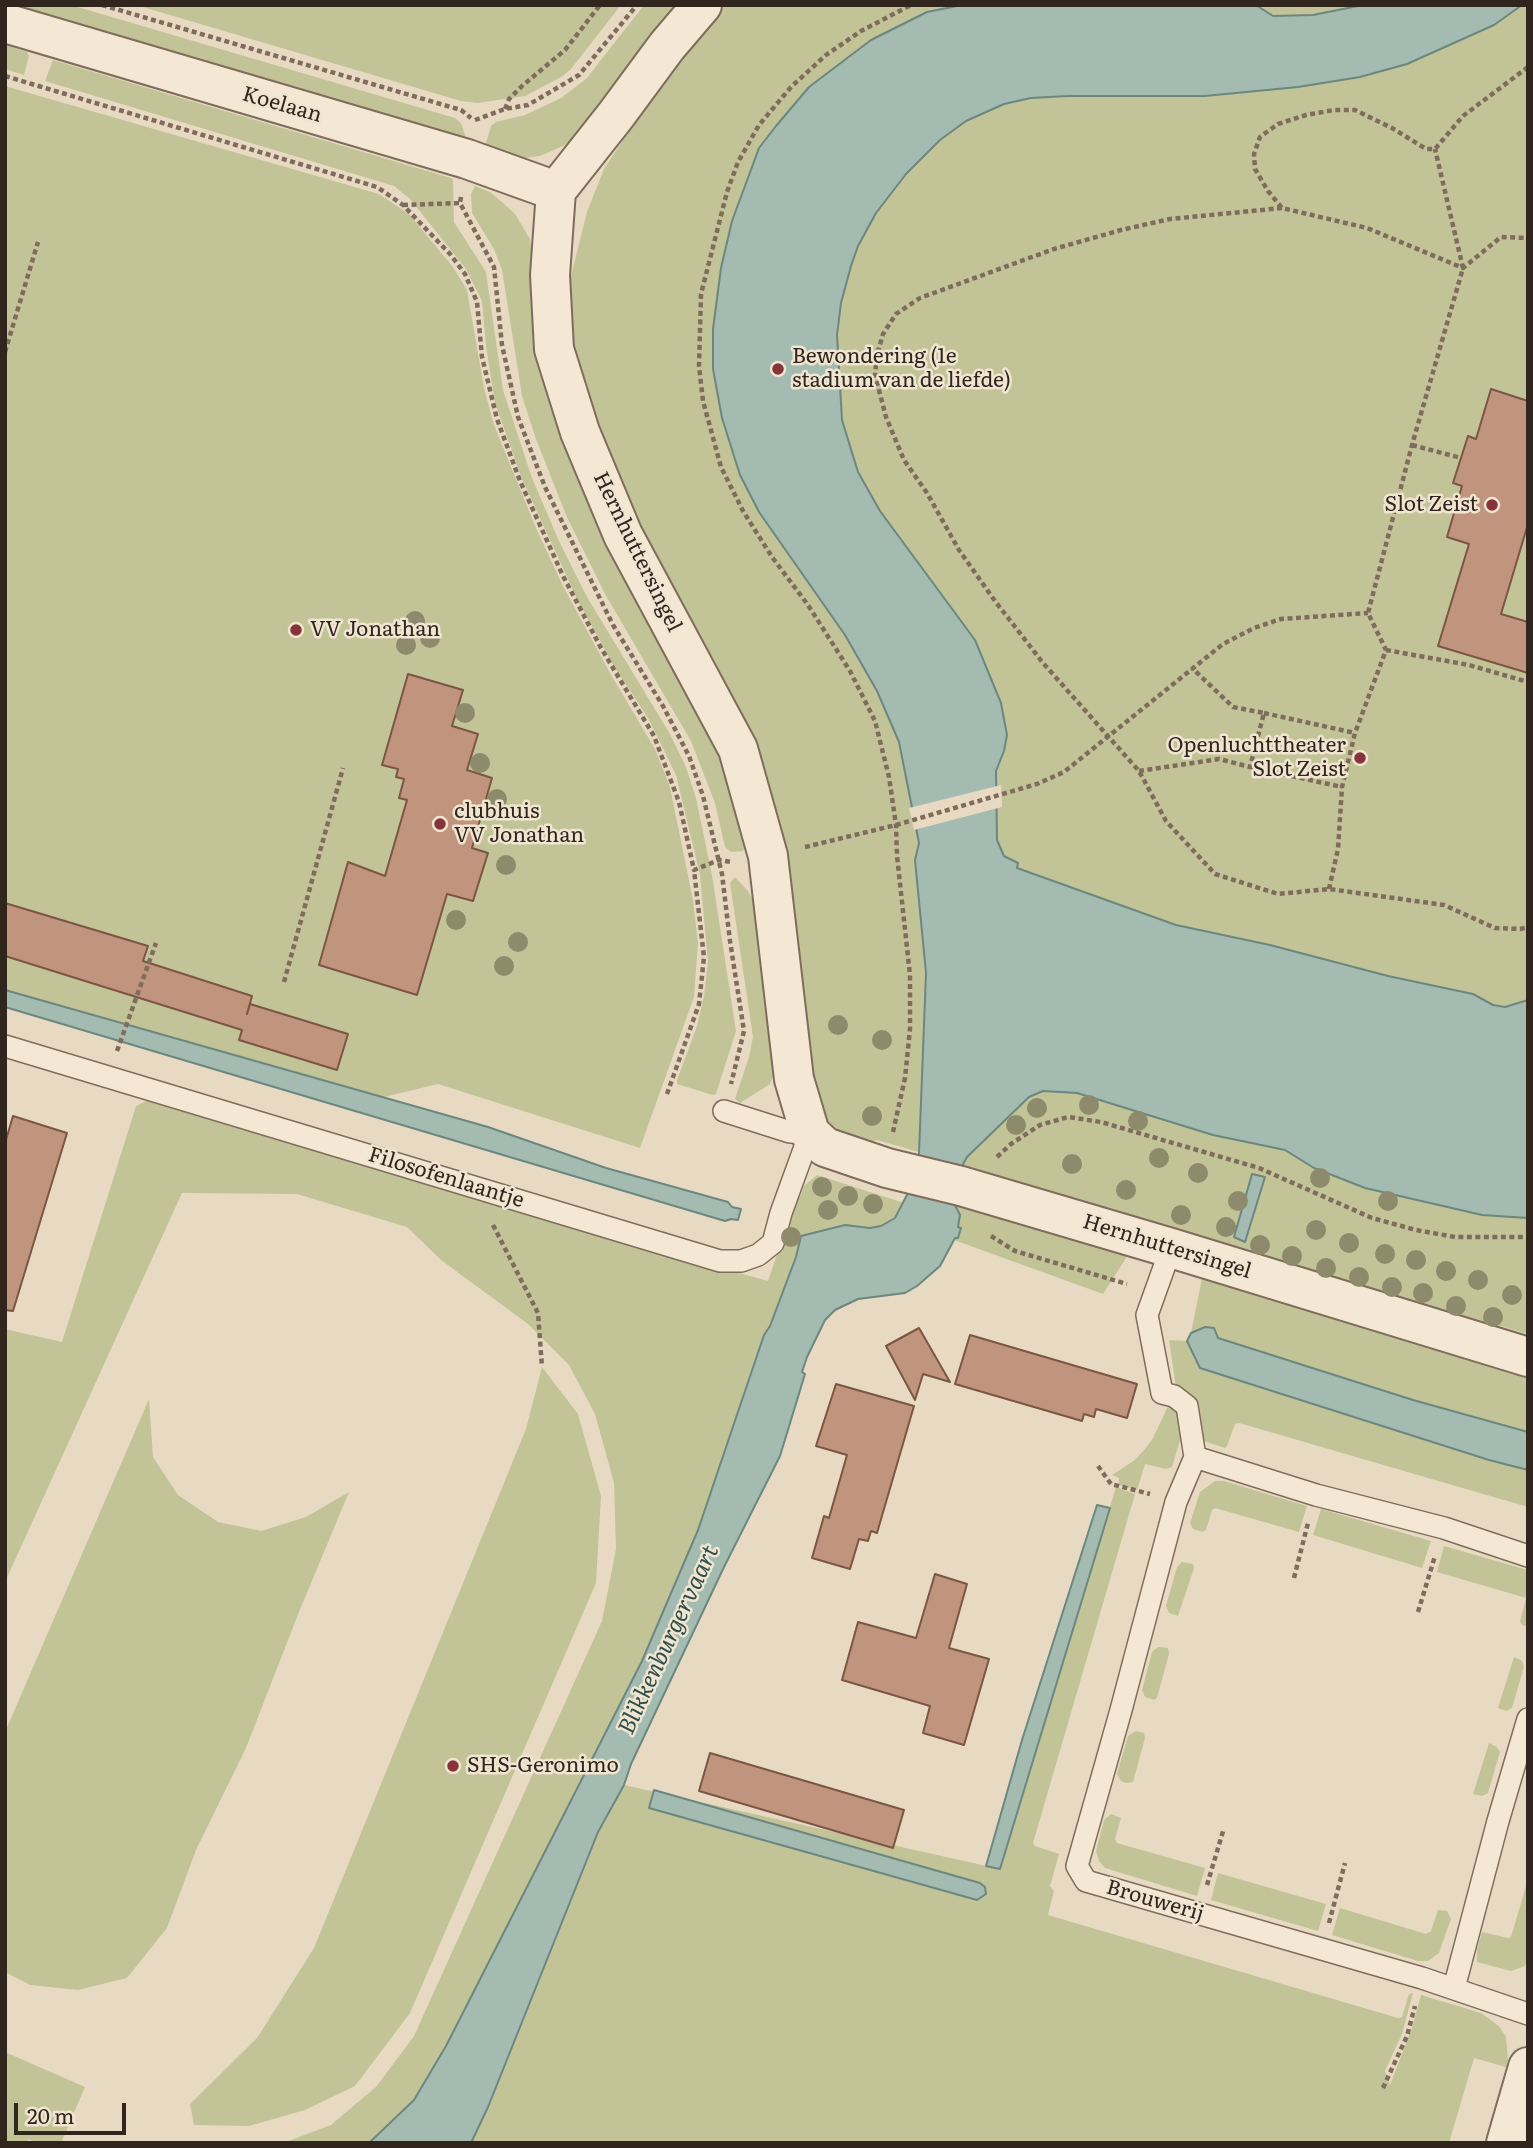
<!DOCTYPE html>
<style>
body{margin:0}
#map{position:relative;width:1533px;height:2148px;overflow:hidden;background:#e8dac2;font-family:Literata,serif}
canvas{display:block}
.frame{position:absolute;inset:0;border:7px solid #31261e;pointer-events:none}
.scale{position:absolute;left:14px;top:2103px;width:112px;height:32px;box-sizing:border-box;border:4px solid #31261e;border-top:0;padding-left:9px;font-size:21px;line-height:24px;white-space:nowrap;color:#31261e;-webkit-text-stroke:5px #f0e5d1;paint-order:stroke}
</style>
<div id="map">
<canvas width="1533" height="2148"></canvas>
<div class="frame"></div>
<div class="scale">20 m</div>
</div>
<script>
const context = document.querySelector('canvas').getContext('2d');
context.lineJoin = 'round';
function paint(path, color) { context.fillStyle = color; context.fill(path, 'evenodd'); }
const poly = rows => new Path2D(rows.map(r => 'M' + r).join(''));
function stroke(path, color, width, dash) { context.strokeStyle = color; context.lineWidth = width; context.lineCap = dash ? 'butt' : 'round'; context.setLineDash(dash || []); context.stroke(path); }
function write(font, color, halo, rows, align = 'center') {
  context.font = font + ' Literata,serif'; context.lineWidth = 5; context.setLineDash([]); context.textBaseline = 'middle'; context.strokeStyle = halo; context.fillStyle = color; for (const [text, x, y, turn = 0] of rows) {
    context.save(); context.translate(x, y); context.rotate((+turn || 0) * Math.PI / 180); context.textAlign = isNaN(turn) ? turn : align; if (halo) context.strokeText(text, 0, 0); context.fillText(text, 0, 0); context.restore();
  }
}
const green = poly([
 [5,5,71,5,455,118,461,123,466,138,464,143],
 [136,5,621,5,571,69,563,76,525,96,478,103,461,101],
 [644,5,678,5,575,138,563,146,540,156,519,159,484,150,491,126,496,122,525,115,561,98,586,79],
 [723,5,1528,5,1528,1334,985,1177,988,1172,877,1140,866,1143,840,1134,828,1123,823,1114,811,1068,779,836,754,738,713,658,679,603,636,522,605,450,571,353,569,317,571,276,587,212,604,169,657,88],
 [5,45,27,52,29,56,24,75,5,69],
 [53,60,451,178,453,180,454,222,486,272,503,390,532,478,559,541,587,597,670,734,686,767,696,798,712,875,736,1031,716,1094,713,1095,677,1084,677,1080,697,1026,704,996,708,962,700,875,676,775,648,718,615,668,579,603,522,479,495,403,486,346,482,301,466,269,410,199,394,186,45,81],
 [5,86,379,194,409,214,453,267,467,290,484,388,494,425,536,528,563,586,610,673,655,749,670,787,693,900,698,943,694,997,640,1148,438,1084,384,1097,5,1003],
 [475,186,490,192,502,202,515,214,530,239,535,278,717,740,746,845,743,851,731,852,725,847,715,803,691,741,605,594,566,515,536,439,522,396,502,270,494,249,472,213,471,194],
 [735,877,748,891,759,913,775,1071,770,1084,740,1103,735,1099,749,1057,753,1037,730,883],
 [151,1099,628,1243,768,1281,797,1196,800,1197,804,1186,817,1175,904,1203,895,1217,881,1226,870,1228,845,1225,801,1236,796,1257,770,1326,764,1335,698,1530,642,1661,446,2046,414,2100,369,2143,283,2143,331,2125,376,2087,414,2036,602,1621,616,1549,614,1483,595,1414,569,1365,528,1324,441,1260,407,1227,297,1194,182,1193,5,1582,5,1329,62,1342,136,1106],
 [955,1205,1010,1220,1128,1255,1103,1294,954,1240,960,1215],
 [1202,1278,1528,1373,1528,1432,1413,1400,1218,1338,1214,1328,1205,1327,1191,1333],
 [1169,1340,1187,1341,1200,1368,1489,1460,1528,1470,1528,1507,1239,1423,1235,1424,1227,1446,1225,1448,1197,1439,1176,1388],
 [542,1367,578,1414,601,1496,596,1583,410,2013,355,2086,305,2110,249,2126,194,2125,190,2104,257,2038,314,1948,526,1429],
 [149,1399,153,1457,178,1495,218,1522,261,1531,306,1517,349,1492,299,1612,246,1748,196,1850,167,1928,127,1978,78,1990,30,1985,5,1972,5,1732],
 [1173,1403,1186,1421,1172,1467,1166,1469,1145,1464,1137,1490,1119,1485,1119,1478,1112,1475,1135,1460,1144,1450,1153,1438,1169,1404],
 [1215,1481,1224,1481,1307,1506,1299,1532,1215,1508,1212,1510,1206,1530,1202,1532,1193,1529,1190,1523,1200,1492],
 [1116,1487,1135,1494,1033,1843,1035,1846,1059,1854,1050,1886,1054,1891,1048,1915,1398,2018,1402,2017,1409,1994,1413,1993,1402,2034,1385,2071,1390,2085,1412,2028,1421,1995,1481,2013,1499,2026,1506,2037,1508,2060,1506,2067,1474,2058,1449,2143,471,2143,488,2107,598,1832,624,1785,1000,1869],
 [1321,1509,1431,1541,1422,1568,1313,1535],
 [1444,1546,1528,1570,1528,1627,1522,1625,1520,1621,1526,1598,1437,1572],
 [1182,1562,1193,1564,1194,1568,1178,1616,1169,1613,1166,1606,1177,1567],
 [1158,1647,1168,1648,1169,1654,1157,1698,1154,1700,1145,1697,1142,1690,1152,1652],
 [1514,1657,1522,1661,1524,1667,1512,1708,1506,1711,1498,1708],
 [1136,1731,1144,1733,1145,1738,1133,1782,1126,1783,1121,1781,1117,1774,1128,1736],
 [1489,1743,1497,1747,1500,1752,1488,1793,1482,1796,1473,1794],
 [1111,1814,1121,1818,1115,1839,1117,1843,1205,1868,1197,1896,1105,1868,1099,1861,1096,1851,1104,1820],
 [1218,1873,1326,1904,1318,1931,1211,1900],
 [1528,1879,1528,1957,1525,1966,1511,1971,1477,1962,1477,1950,1482,1932,1508,1938,1511,1937],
 [1340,1908,1426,1934,1431,1931,1438,1910,1447,1911,1451,1919,1439,1953,1428,1961,1418,1961,1332,1935],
 [5,2052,85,2087,61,2143,37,2143,28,2139,29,2143,5,2143]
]);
const water = poly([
 [962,5,1256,5,1273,16,1313,15,1363,5,1522,5,1494,25,1407,64,1360,77,1298,87,1205,96,1068,96,1031,98,1004,104,966,121,940,140,906,174,876,213,858,246,851,266,841,303,837,335,842,420,858,472,880,511,975,640,1001,703,1007,735,1004,751,996,771,997,840,1004,856,1018,863,1017,868,1176,925,1270,945,1388,976,1473,994,1493,1005,1505,1007,1528,1000,1528,1218,1482,1215,1365,1188,1314,1168,1285,1150,1213,1135,1077,1093,1043,1091,1029,1097,967,1157,962,1166,955,1205,960,1215,958,1227,961,1228,958,1238,955,1238,940,1266,917,1286,905,1293,858,1299,835,1310,825,1320,807,1357,802,1372,805,1374,780,1456,724,1567,631,1764,624,1785,598,1832,488,2107,471,2143,369,2143,414,2100,446,2046,642,1661,698,1530,764,1335,770,1326,796,1257,801,1236,845,1225,870,1228,881,1226,895,1218,909,1191,919,1153,926,973,915,860,919,843,899,742,877,691,845,635,759,512,740,475,722,418,713,369,713,329,721,268,732,221,759,148,776,126,809,87,871,40,927,12,962,5],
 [5,990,488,1127,606,1168,728,1202,732,1207,741,1209,738,1220,731,1219,725,1221,5,1007,5,990],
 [1252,1174,1265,1177,1245,1242,1234,1237,1252,1174],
 [1205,1327,1214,1328,1218,1338,1413,1400,1528,1432,1528,1470,1489,1460,1200,1368,1187,1341,1191,1333,1205,1327],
 [1097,1505,1110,1508,1000,1869,986,1866,1022,1740,1097,1505],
 [654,1790,980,1883,985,1887,986,1894,977,1900,649,1808,654,1790]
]);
const pier = poly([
 [1001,785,1002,807,914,830,909,808]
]);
const building = poly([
 [1491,389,1528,401,1528,524,1501,614,1528,622,1528,673,1438,646,1469,544,1447,537,1462,486,1453,483,1468,436,1476,439,1491,389],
 [408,674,463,690,452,726,478,734,467,770,492,778,472,848,488,853,473,901,447,894,417,995,319,965,348,862,385,876,407,800,399,798,404,779,396,777,398,769,382,765,408,674],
 [5,903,148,946,143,961,252,996,247,1014,250,1004,348,1034,337,1070,239,1040,242,1030,5,956,5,903],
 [13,1116,67,1133,13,1311,5,1310,5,1143,13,1116],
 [919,1328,950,1382,923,1374,915,1400,886,1346,919,1328],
 [970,1335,1137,1384,1127,1418,1096,1409,1094,1417,1084,1414,1082,1421,955,1384,970,1335],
 [836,1384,914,1406,877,1533,871,1531,868,1541,859,1539,850,1569,812,1558,824,1516,829,1518,847,1455,816,1446,836,1384],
 [935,1574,967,1584,949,1648,989,1659,964,1745,923,1733,930,1706,842,1680,858,1622,916,1638,935,1574],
 [710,1753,904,1810,893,1848,699,1791,710,1753]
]);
const path = poly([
 [102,5,461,110,471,118],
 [1528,67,1463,116,1435,149,1426,149,1392,128,1355,110,1334,110,1306,115,1278,124,1260,137,1254,154,1255,169,1268,191,1282,208,1367,228,1463,268,1501,237,1528,238],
 [5,76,377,187,403,205,450,254,465,274,477,302,482,357,497,419,520,481,563,576,601,648,654,736,679,802,694,870,719,860,731,862],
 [505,109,509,99,522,86,565,50,600,5],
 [475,120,505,109,528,105,579,75,637,5],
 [461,197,460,203,494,267,502,345,518,417,545,487,613,625,663,706,689,756,703,796,722,874,730,941,744,1031,731,1084],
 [403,205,460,203],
 [1282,208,1170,219,1121,230,1054,249,920,298,896,314,883,334,877,355,875,375,886,417,904,460,927,493,959,550,995,601,1043,663,1139,771,1166,821,1215,874,1278,894,1329,889,1444,905,1495,928,1520,929,1528,927],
 [5,352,38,242],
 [1412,445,1461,458],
 [1386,650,1469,665,1528,682],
 [1264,713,1355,733],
 [1250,767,1342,787],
 [1139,771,1219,759,1250,767,1264,713,1233,707,1192,668],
 [805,847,896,825,1037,784,1064,772,1223,644,1254,628,1281,619,1368,613],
 [1329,889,1338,849,1342,787,1355,733,1386,650,1368,613,1412,445,1463,268,1435,149],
 [284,982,343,768],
 [117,1051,156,943],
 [667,1094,699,1004,704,957,694,870],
 [893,1132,905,1078,910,1029,910,975,897,856,896,825,889,777,875,721,850,671,808,605,772,557,743,511,721,467,703,401,699,366,701,294,727,192,738,162,759,125,791,87,826,55,861,31,911,5],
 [997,1157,1011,1144,1040,1125,1068,1117,1101,1122,1259,1168,1372,1218,1416,1230,1455,1237,1528,1237],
 [493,1225,538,1313,542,1367],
 [991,1236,1015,1251,1127,1284],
 [1098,1466,1111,1484,1150,1494],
 [1294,1578,1308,1523],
 [1418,1612,1435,1556],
 [1207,1885,1224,1828],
 [1329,1923,1345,1863],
 [1383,2088,1407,2036,1415,2006]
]);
const lane = poly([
 [5,1046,720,1261,741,1261,758,1255,773,1243,781,1213,810,1133,790,1132,724,1111],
 [1171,1248,1147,1315,1162,1393,1174,1396,1187,1406,1195,1457],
 [1528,1556,1444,1528,1316,1495,1195,1457,1176,1502,1121,1710,1077,1866,1086,1881,1422,1978,1528,2014],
 [1454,1988,1498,1821,1528,1719]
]);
const street = poly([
 [702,5,667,46,616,115,556,191,550,275,554,349,580,432,623,535,738,749,768,856,794,1079,810,1133,825,1147,887,1168,961,1186,1171,1248,1528,1357],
 [5,23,467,159,556,191],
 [1506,2143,1528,2067]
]);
const trees = [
 [415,621],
 [430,638],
 [406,645],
 [465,713],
 [480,763],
 [497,799],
 [506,865],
 [456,920],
 [518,942],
 [504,966],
 [838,1025],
 [882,1040],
 [1089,1105],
 [1037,1108],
 [872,1116],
 [1138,1121],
 [1016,1125],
 [1159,1158],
 [1072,1164],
 [1198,1173],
 [1320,1178],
 [822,1187],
 [1126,1190],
 [848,1196],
 [1238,1201],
 [1388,1201],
 [873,1204],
 [828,1210],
 [1181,1215],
 [1226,1227],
 [1316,1230],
 [791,1237],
 [1349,1243],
 [1260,1245],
 [1385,1254],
 [1292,1256],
 [1416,1260],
 [1326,1268],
 [1446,1271],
 [1359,1277],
 [1478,1280],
 [1392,1287],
 [1423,1293],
 [1512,1295],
 [1456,1306],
 [1493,1317]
];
const markers = [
 [778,369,7,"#87333a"],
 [1492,505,7,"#87333a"],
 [296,630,7,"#87333a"],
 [1360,758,7,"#87333a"],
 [440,824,7,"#87333a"],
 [453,1766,7,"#87333a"]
];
const streetNames = [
 ["Koelaan",282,105,16],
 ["Hernhuttersingel",637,552,64],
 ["Filosofenlaantje",446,1178,17],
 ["Hernhuttersingel",1167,1247,17],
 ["Brouwerij",1155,1901,16]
];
const poiNames = [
 ["Bewondering (1e",792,357],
 ["stadium van de liefde)",792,381],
 ["Slot Zeist",1478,505,"right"],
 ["VV Jonathan",310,630],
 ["Openluchttheater",1346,746,"right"],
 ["Slot Zeist",1346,770,"right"],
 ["clubhuis",454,812],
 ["VV Jonathan",454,836],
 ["SHS-Geronimo",467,1766]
];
const waterNames = [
 ["Blikkenburgervaart",669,1640,-65]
];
paint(green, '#c2c498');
paint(water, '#a4bbb2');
stroke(water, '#6c877f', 2);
paint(pier, '#e8dac2');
paint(building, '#c1947d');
stroke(building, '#7b5644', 2);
stroke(lane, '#7f6c5c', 24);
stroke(street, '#7f6c5c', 42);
stroke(path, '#7f6c5c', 4.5, [5, 3.5]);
stroke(lane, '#f4e8d4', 21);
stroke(street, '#f4e8d4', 38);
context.fillStyle = '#8e8b6d';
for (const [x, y] of trees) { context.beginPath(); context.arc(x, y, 10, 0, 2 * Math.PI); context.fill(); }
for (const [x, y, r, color] of markers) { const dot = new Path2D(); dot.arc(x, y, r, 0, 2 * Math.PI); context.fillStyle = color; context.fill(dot); stroke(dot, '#f0e5d1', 2.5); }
write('21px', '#31261e', '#f0e5d1', streetNames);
write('21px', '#31261e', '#f0e5d1', poiNames, 'left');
write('italic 23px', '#2f4f4b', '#f0e5d1', waterNames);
</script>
